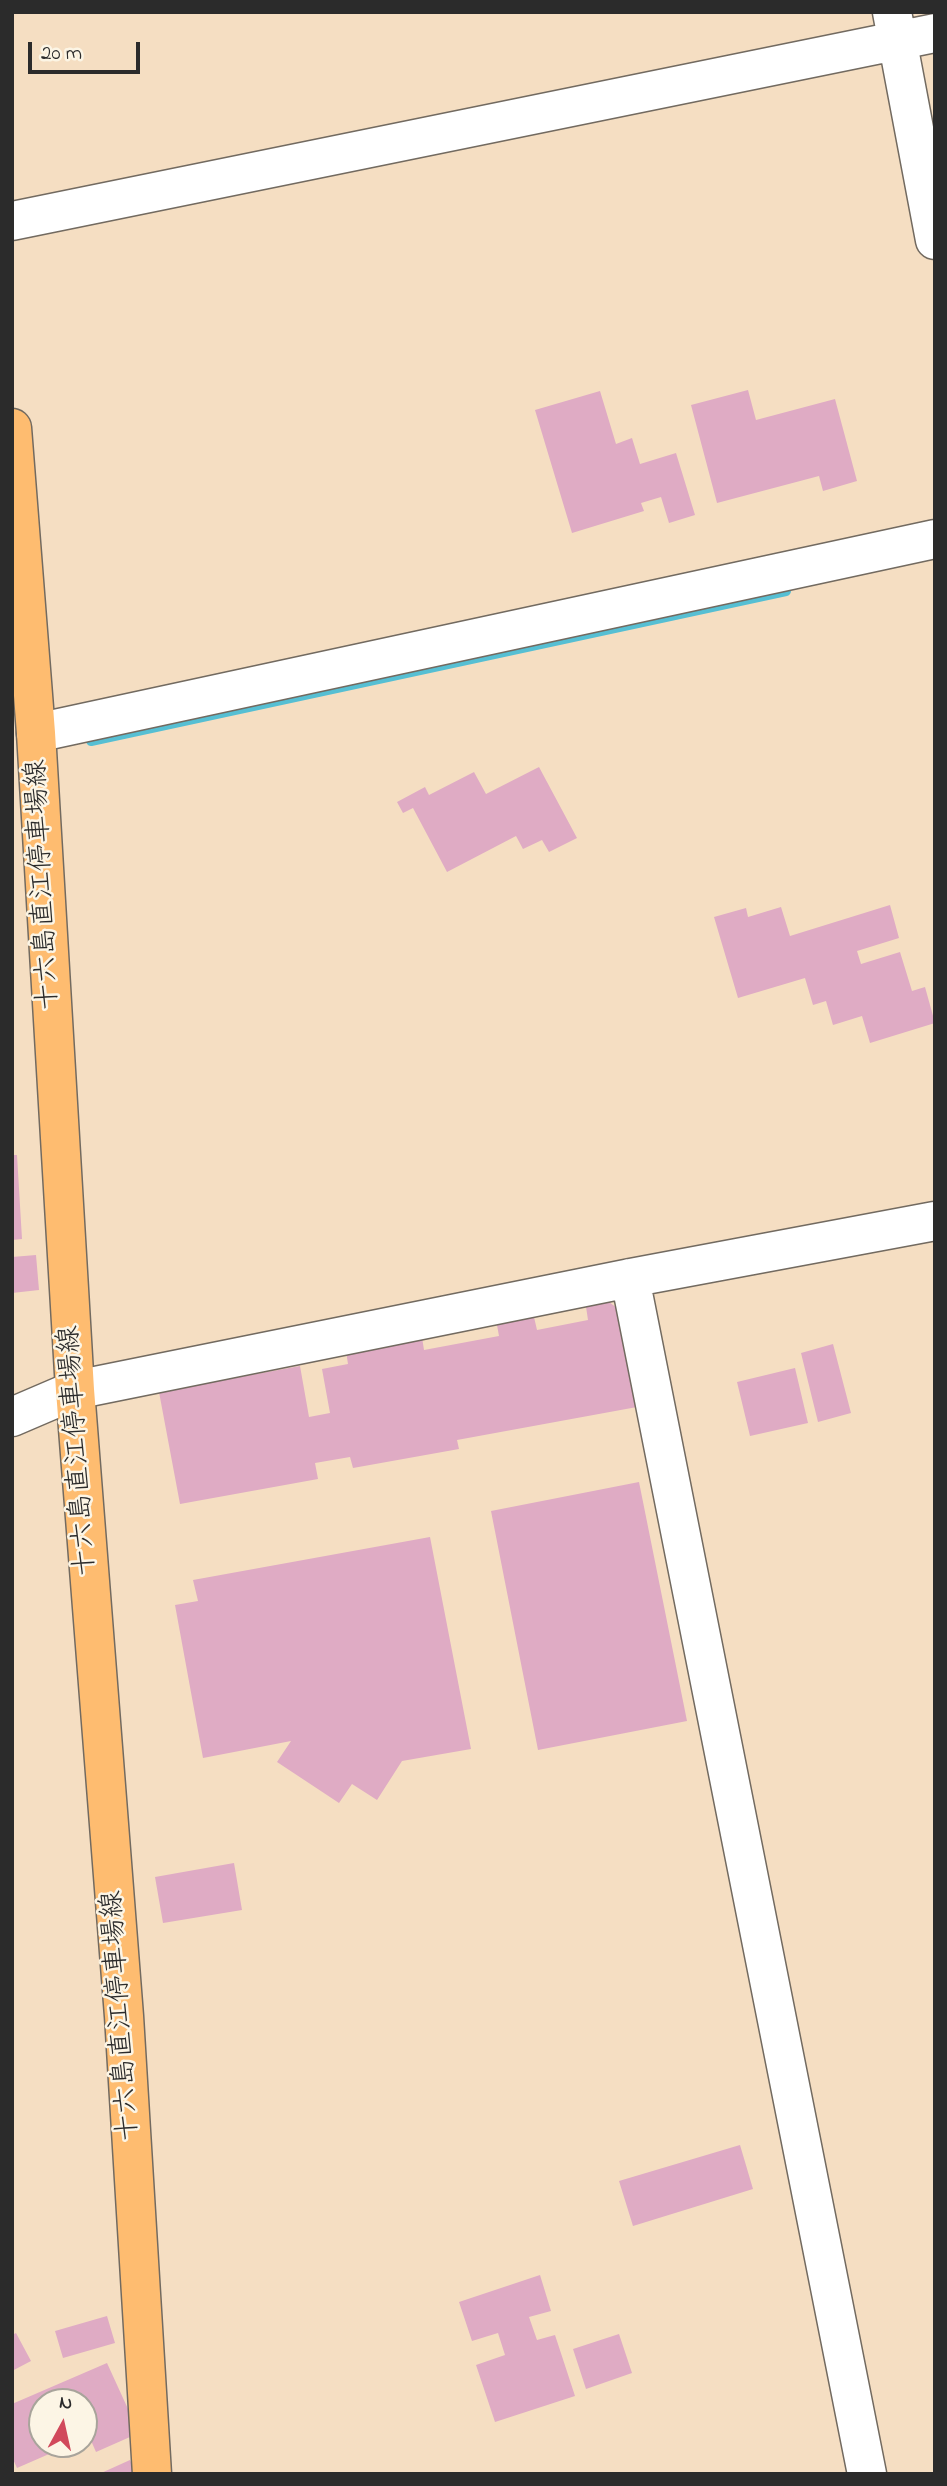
<!DOCTYPE html>
<meta charset="utf-8">
<style>
body{margin:0}
#map{position:relative;width:947px;height:2486px;overflow:hidden;background:#f5dec2;font-family:"Indie Flower",sans-serif}
canvas{display:block}
.frame{position:absolute;inset:0;border:14px solid #2b2b2b;pointer-events:none}
.north{position:absolute;left:28px;top:2388px;width:70px;height:70px;box-sizing:border-box;background:#fcf5e5;border:2px solid #a8a49b;border-radius:50%;rotate:8deg;font-size:19px;font-weight:700;line-height:28px;text-align:center;color:#2b2b2b}
.north::after{content:'';display:block;margin:auto;width:24px;height:32px;background:#d1495b;clip-path:polygon(50% 0,100% 100%,50% 72%,0 100%)}
.scale{position:absolute;left:28px;top:42px;width:112px;height:32px;box-sizing:border-box;border:4px solid #2b2b2b;border-top:0;padding-left:9px;font-size:21px;line-height:24px;white-space:nowrap;color:#2b2b2b;-webkit-text-stroke:5px #fcf5e5;paint-order:stroke}
</style>
<div id="map">
<canvas width="947" height="2486"></canvas>
<div class="frame"></div>
<div class="north">N</div>
<div class="scale">20 m</div>
</div>
<script>
const context = document.querySelector('canvas').getContext('2d');
context.lineJoin = 'round';
const poly = rows => new Path2D(rows.map(r => 'M' + r).join(''));
function stroke(path, color, width, dash) { context.strokeStyle = color; context.lineWidth = width; context.lineCap = dash ? 'butt' : 'round'; context.setLineDash(dash || []); context.stroke(path); }
function paint(path, color) { context.fillStyle = color; context.fill(path, 'evenodd'); }
function write(font, color, halo, rows, align = 'center') {
  context.font = font + ' "Indie Flower","Klee One",sans-serif'; context.lineWidth = 5; context.setLineDash([]); context.textBaseline = 'middle'; context.strokeStyle = halo; context.fillStyle = color; for (const [text, x, y, turn = 0] of rows) {
    context.save(); context.translate(x, y); context.rotate((+turn || 0) * Math.PI / 180); context.textAlign = isNaN(turn) ? turn : align; if (halo) context.strokeText(text, 0, 0); context.fillText(text, 0, 0); context.restore();
  }
}
const stream = poly([
 [91,741,786,591]
]);
const building = poly([
 [748,390,756,420,835,399,857,481,823,491,819,476,717,503,691,405],
 [600,391,616,444,632,438,640,464,676,453,695,515,669,523,661,497,641,503,644,511,572,533,535,410],
 [539,767,577,838,549,852,542,840,523,849,516,836,447,872,413,808,403,813,397,802,425,787,429,795,474,772,486,794],
 [890,905,899,938,857,951,861,964,900,952,912,991,925,987,935,1023,870,1043,862,1016,833,1025,826,1001,813,1005,805,978,738,998,714,917,746,908,748,917,781,907,790,936],
 [12,1155,17,1155,22,1239,12,1240],
 [36,1255,39,1290,12,1293,12,1257],
 [603,1297,618,1309,637,1407,457,1440,459,1449,353,1468,350,1457,315,1463,318,1479,180,1504,159,1392,300,1366,309,1417,330,1413,322,1369,348,1364,345,1345,421,1331,424,1350,499,1336,497,1325,534,1317,537,1330,588,1320,585,1300],
 [833,1344,851,1413,818,1422,801,1353],
 [795,1368,808,1423,750,1436,737,1382],
 [639,1482,687,1721,538,1750,491,1511],
 [430,1537,471,1749,402,1761,377,1800,352,1784,339,1803,277,1762,291,1741,203,1758,175,1605,198,1601,193,1580],
 [234,1863,242,1910,163,1923,155,1877],
 [740,2145,753,2189,633,2226,619,2181],
 [540,2275,551,2311,529,2317,537,2340,555,2335,575,2396,495,2422,476,2365,505,2355,498,2333,472,2341,459,2302],
 [107,2316,115,2343,63,2358,55,2331],
 [16,2333,31,2361,12,2371,12,2335],
 [619,2334,632,2373,586,2389,573,2349],
 [107,2363,139,2433,96,2452,89,2436,84,2439,84,2402,42,2402,42,2444,72,2444,17,2468,12,2457,12,2404],
 [130,2460,136,2474,99,2474]
]);
const minor = poly([
 [892,12,935,240],
 [12,221,935,33],
 [36,733,935,539],
 [630,1278,867,2474],
 [12,1417,75,1390,630,1278,935,1221]
]);
const major = poly([
 [12,428,36,733,75,1390,124,2016,152,2474]
]);
const streetNames = [
 ["十六島直江停車場線",45,885,-93],
 ["十六島直江停車場線",80,1451,-94],
 ["十六島直江停車場線",123,2016,-94]
];
stroke(stream, '#56bfd3', 10);
paint(building, '#dfabc4');
stroke(minor, '#726a60', 41);
stroke(major, '#726a60', 41);
stroke(minor, '#fff', 38);
stroke(major, '#febc70', 38);
write('28px', '#2b2b2b', '#fcf5e5', streetNames);
</script>
